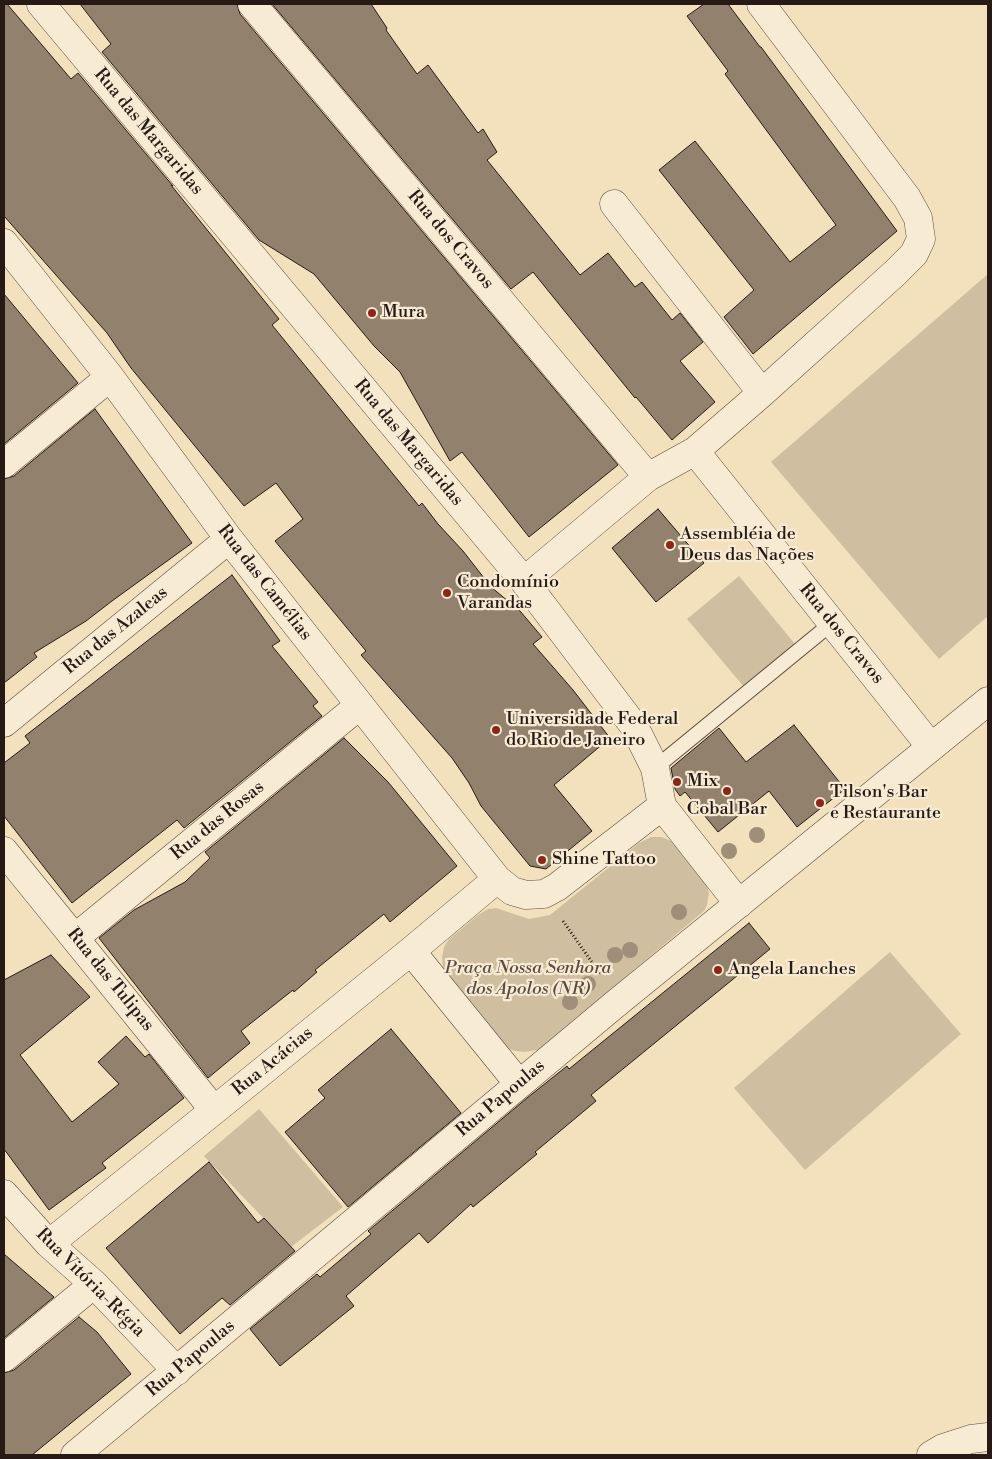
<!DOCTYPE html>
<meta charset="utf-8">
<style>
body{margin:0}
#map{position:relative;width:992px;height:1459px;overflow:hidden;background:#f3e0bd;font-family:"Libre Bodoni",serif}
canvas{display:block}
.frame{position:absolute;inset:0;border:5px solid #271a16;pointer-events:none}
</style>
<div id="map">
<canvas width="992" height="1459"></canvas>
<div class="frame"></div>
</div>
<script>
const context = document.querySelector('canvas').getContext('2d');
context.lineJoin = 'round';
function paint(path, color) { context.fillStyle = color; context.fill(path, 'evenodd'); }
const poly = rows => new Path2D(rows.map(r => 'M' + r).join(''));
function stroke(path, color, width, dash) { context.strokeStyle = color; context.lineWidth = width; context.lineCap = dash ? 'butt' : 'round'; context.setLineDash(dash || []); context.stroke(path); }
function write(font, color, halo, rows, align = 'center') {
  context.font = font + ' "Libre Bodoni",serif'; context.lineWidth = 4.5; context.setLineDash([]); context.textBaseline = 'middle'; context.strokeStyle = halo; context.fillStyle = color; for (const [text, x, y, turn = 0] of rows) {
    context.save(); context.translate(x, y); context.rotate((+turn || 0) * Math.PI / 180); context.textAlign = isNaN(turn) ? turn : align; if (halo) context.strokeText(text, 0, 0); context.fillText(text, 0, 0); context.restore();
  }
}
const green = poly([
 [988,274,988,616,939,659,771,462],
 [739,576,795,644,744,687,687,619],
 [651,837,662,837,673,842,706,882,709,893,707,905,704,911,538,1050,525,1052,515,1051,504,1047,443,969,442,957,444,947,449,939,478,915,488,909,496,908,529,919,550,915,639,843],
 [890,952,961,1034,805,1170,734,1088],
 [259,1109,343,1207,291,1247,204,1156]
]);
const building = poly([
 [4,4,7,4,71,79,78,73,173,186,171,185,279,319,272,325,419,506,422,503,438,524,463,551,491,587,520,611,542,637,533,644,573,690,610,738,554,785,592,831,546,869,530,866,481,806,469,783,452,758,361,655,366,651,275,541,303,519,276,483,244,506,131,368,107,333,4,216,4,4],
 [80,4,237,4,240,14,618,465,529,537,462,452,450,461,400,372,374,346,314,274,259,240,102,52,111,44,80,4],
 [272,4,371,4,387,28,386,30,417,74,428,65,478,133,483,129,497,152,487,160,580,275,608,253,635,287,642,282,672,320,680,313,703,342,680,361,715,402,672,440,636,397,635,398,533,272,511,289,272,4],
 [704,4,728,4,760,47,761,47,897,231,753,354,724,317,754,290,659,170,695,141,790,262,836,225,725,74,728,71,687,16,704,4],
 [4,294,78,383,4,444,4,294],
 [95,409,192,543,112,601,86,621,34,653,37,657,4,683,4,479,14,476,95,409],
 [658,509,704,563,656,602,612,548,658,509],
 [232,575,280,641,272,646,318,702,313,706,322,716,184,828,177,820,72,903,4,816,4,763,30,743,25,736,232,575],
 [794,725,845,789,797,827,769,791,718,832,685,792,680,796,675,789,671,768,719,728,746,762,794,725],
 [344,738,388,782,457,866,390,922,384,914,315,970,317,972,294,992,293,990,241,1031,250,1043,208,1078,99,938,134,910,185,882,210,858,205,852,344,738],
 [749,923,770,949,591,1095,596,1101,535,1152,537,1154,473,1207,471,1204,428,1243,419,1233,346,1296,354,1306,280,1366,250,1329,317,1274,320,1277,371,1234,368,1231,527,1098,567,1066,569,1069,749,923],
 [51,955,90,997,20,1055,72,1122,119,1084,98,1062,126,1036,145,1057,149,1054,184,1098,102,1163,106,1168,49,1210,4,1149,4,980,51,955],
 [391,1029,461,1113,348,1207,285,1132,325,1098,318,1090,391,1029],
 [209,1162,258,1223,264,1218,295,1251,230,1305,222,1298,180,1334,106,1248,209,1162],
 [4,1254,54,1297,4,1338,4,1254],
 [79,1317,97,1332,131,1374,32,1455,4,1455,4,1373,14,1370,79,1317]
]);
const path = poly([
 [563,921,601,975]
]);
const lane = poly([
 [655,768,832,623]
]);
const street = poly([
 [41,4,524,581,634,726,655,768,662,806,739,904],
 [252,4,648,477],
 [614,204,762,393],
 [4,243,110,377,229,539,497,879,512,891,526,895,544,894,557,887,662,806],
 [695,451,931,747],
 [4,464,110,377],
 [524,581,648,477,695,451,762,393,895,273,914,254,921,239,918,218,907,198,761,4],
 [4,723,229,539],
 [4,851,214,1110],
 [76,937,360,705],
 [411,951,519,1084],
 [4,1194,49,1244,94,1284,177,1371],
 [49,1244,411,951,497,879],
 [4,1358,94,1284],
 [75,1455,619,1001,988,701],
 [931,1455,943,1448,971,1439,988,1437]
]);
const trees = [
 [757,835],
 [729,851],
 [679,912],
 [630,950],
 [615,955],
 [588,984],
 [570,1002]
];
const markers = [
 [372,313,5,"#8f2418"],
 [670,545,5,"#8f2418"],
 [447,593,5,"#8f2418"],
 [496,730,5,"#8f2418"],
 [677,782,5,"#8f2418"],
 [727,791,5,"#8f2418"],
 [820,803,5,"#8f2418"],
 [542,860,5,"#8f2418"],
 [718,970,5,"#8f2418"]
];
const streetNames = [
 ["Rua das Margaridas",148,132,50],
 ["Rua dos Cravos",450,240,50],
 ["Rua das Margaridas",408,443,50],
 ["Rua das Camélias",264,583,52],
 ["Rua das Azaleas",116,631,-39],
 ["Rua dos Cravos",841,634,51],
 ["Rua das Rosas",218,821,-39],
 ["Rua das Tulipas",110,980,51],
 ["Rua Acácias",273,1062,-39],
 ["Rua Papoulas",501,1099,-40],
 ["Rua Vitória-Régia",90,1283,45],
 ["Rua Papoulas",191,1359,-40]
];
const poiNames = [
 ["Mura",382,313],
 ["Assembléia de",680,535],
 ["Deus das Nações",680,556],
 ["Condomínio",457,583],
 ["Varandas",457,604],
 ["Universidade Federal",506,720],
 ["do Rio de Janeiro",506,741],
 ["Mix",687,782],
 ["Tilson's Bar",830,793],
 ["e Restaurante",830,814],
 ["Cobal Bar",727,810,"center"],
 ["Shine Tattoo",552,860],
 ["Angela Lanches",728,970]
];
const parkNames = [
 ["Praça Nossa Senhora",528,969],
 ["dos Apolos (NR)",528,990]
];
paint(green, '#d0bea1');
paint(building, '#91816d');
stroke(building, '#271a16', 1);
stroke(lane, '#5a4c40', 16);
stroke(street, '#5a4c40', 29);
stroke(path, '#271a16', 3, [1, 2.5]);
stroke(lane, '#f7ebd4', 14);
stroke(street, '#f7ebd4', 28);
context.fillStyle = '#9f8e78';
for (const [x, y] of trees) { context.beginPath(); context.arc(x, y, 8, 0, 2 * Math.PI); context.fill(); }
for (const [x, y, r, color] of markers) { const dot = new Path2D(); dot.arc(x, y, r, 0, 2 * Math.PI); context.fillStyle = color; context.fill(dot); stroke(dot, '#f7ebd4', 2); }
write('18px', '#271a16', '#f7ebd4', streetNames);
write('18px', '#271a16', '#f7ebd4', poiNames, 'left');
write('italic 18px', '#5a4b40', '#f7ebd4', parkNames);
</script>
